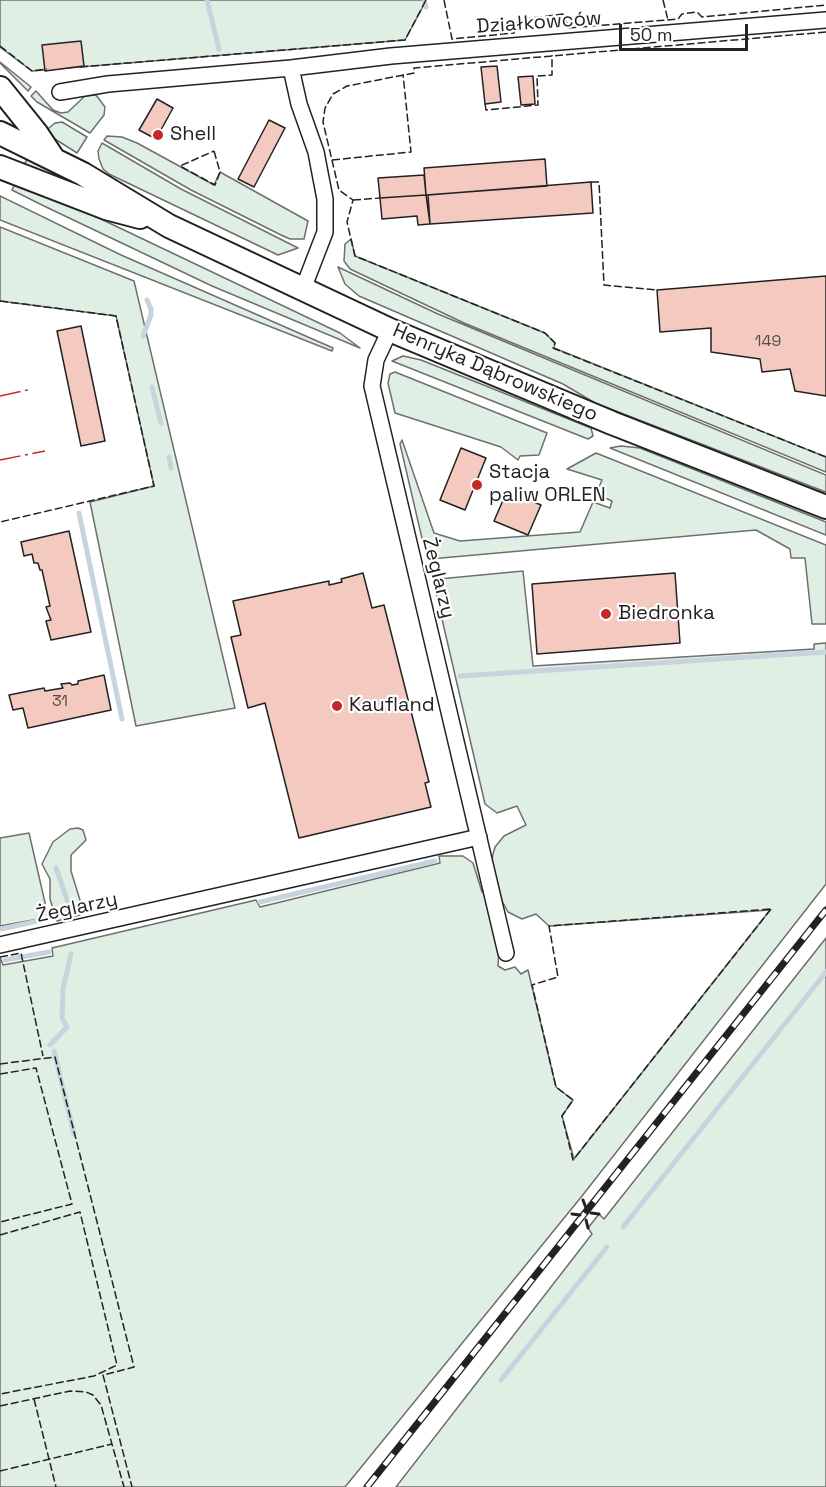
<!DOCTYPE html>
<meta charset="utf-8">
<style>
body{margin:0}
#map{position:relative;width:826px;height:1487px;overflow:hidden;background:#fff;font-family:"Space Grotesk",sans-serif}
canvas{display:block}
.scale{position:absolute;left:619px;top:24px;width:129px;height:27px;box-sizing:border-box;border:3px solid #222;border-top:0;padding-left:8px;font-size:18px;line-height:21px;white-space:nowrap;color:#222;-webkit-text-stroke:4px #fff;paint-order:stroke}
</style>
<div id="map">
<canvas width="826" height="1487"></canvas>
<div class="scale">50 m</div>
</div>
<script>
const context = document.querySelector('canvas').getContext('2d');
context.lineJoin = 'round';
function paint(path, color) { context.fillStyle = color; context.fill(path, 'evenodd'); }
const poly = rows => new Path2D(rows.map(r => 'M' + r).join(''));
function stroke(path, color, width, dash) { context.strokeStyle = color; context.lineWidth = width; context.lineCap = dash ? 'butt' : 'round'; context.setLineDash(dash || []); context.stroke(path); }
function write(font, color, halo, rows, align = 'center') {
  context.font = font + ' "Space Grotesk",sans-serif'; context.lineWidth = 4.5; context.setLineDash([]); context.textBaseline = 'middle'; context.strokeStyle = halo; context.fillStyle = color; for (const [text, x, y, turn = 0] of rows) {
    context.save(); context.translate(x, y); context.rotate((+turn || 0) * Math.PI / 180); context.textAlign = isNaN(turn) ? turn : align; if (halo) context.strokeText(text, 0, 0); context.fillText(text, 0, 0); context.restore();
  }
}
const green = poly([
 [0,0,426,0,426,1,405,40,32,71,0,47,0,0],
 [0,62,31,87,28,91,0,63,0,62],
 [36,91,53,110,61,113,68,112,85,96,96,95,105,107,104,115,90,133,37,102,31,96,36,91],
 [62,122,87,137,77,153,44,132,55,123,62,122],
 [107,136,122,137,137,143,214,185,220,172,308,221,304,239,290,239,281,235,191,190,104,140,107,136],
 [102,143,181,189,298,248,278,255,109,174,103,169,99,159,98,151,102,143],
 [29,157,58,170,53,181,23,166,29,157],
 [17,179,340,333,360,348,212,286,44,206,12,190,17,179],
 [0,196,121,255,333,348,332,351,0,220,0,196],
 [0,227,134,281,235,708,136,726,90,502,154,486,116,316,0,301,0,227],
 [351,239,355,256,545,333,555,343,554,348,826,457,826,472,464,323,350,269,344,261,345,244,351,239],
 [338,267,438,314,826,475,826,492,595,403,563,384,359,296,345,284,338,267],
 [403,356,421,360,591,428,593,436,588,439,392,361,403,356],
 [395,372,547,433,539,455,520,456,518,460,501,447,395,413,388,383,390,374,395,372],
 [402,440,434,533,460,541,580,532,593,502,610,508,612,501,596,494,602,480,567,469,596,453,826,545,826,624,812,624,805,558,791,558,790,549,756,530,430,559,424,547,400,444,402,440],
 [621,446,640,448,826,522,826,535,610,448,621,446],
 [523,571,533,666,814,649,814,644,826,643,826,884,582,1196,345,1487,0,1487,0,957,3,965,53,956,52,948,256,900,260,907,440,863,439,856,463,856,473,863,482,892,486,891,499,947,498,966,505,970,515,967,521,974,528,970,556,1087,573,1100,562,1116,574,1159,770,910,549,926,536,914,522,919,508,912,502,901,492,860,493,854,495,847,504,836,526,825,517,806,497,813,485,804,435,589,439,579,523,571],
 [78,828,83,830,86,840,71,855,71,871,80,900,80,915,57,921,50,899,50,879,42,864,53,842,70,829,78,828],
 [29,833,49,920,45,921,44,918,0,926,0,838,29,833],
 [826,938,826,1487,396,1487,592,1234,588,1228,599,1214,604,1219,826,938]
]);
const stream = poly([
 [207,0,219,49],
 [424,0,426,7],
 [143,336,151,315,151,309,147,300],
 [152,387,161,423],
 [169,457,171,468],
 [79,513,122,719],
 [460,676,826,652],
 [56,868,71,911],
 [260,902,435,861],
 [1,929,43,920],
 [5,960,49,952],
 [50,1045,67,1027,62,1018,63,989,71,954],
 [54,1051,74,1134],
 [623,1227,826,972],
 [501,1380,607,1247]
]);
const building = poly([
 [81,41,84,66,45,71,42,45,81,41],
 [497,66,501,102,485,104,481,67,497,66],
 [533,76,535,104,521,105,518,77,533,76],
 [157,99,173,108,156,139,139,130,157,99],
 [269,120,285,128,254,187,238,179,269,120],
 [545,159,547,186,426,195,424,168,545,159],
 [424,175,426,195,380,198,378,178,424,175],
 [591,182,593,213,430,224,428,195,591,182],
 [426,195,430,224,418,225,417,216,382,219,380,198,426,195],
 [826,276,826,396,795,391,790,369,762,372,760,359,711,352,711,328,660,332,657,290,826,276],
 [81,326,105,441,81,446,57,331,81,326],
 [461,448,486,458,465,510,440,500,461,448],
 [507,491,541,505,528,535,494,521,507,491],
 [69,531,91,632,51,640,46,621,51,620,46,607,50,606,42,570,40,570,38,563,34,563,32,554,24,556,21,542,69,531],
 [363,573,372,608,384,605,429,782,425,783,431,807,299,838,265,703,248,708,231,637,241,635,233,601,329,581,329,585,342,582,341,579,363,573],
 [675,573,680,643,537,654,532,584,675,573],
 [104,675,111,710,28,728,23,708,13,710,9,695,44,688,45,691,63,688,61,684,70,683,72,685,78,684,78,681,104,675]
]);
const minor = poly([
 [291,68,299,104,316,152,325,199,325,232,303,289],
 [60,92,108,84,291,68,391,56,826,20],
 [390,330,376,360,372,386,506,953],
 [0,945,479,837]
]);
const secondary = poly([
 [0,88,37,134,53,158],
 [0,133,83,174,169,226,390,330,612,423,826,507],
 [0,167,106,208,140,217]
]);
const rail = poly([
 [367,1487,826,910]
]);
const fence = poly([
 [444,0,452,39,514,33,518,20,563,14,569,28,678,19,682,14,697,12,702,17,826,5],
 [663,0,668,20],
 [826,32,414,68,414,73,347,86,333,94,325,108,323,122,339,190,353,200,347,222,355,256,545,333,555,343,553,348,826,457],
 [0,46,32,71,47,69],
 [80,67,405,40,426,0],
 [485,104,486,110,538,105,537,76,552,75,552,55],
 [214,151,220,172,215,185,180,166,214,151],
 [332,160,411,152,403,74],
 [591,182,599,182,604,285,657,290],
 [353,200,380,198],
 [0,301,116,316,154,486,0,522],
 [771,909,573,1160,562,1116,573,1100,556,1087,532,985,558,977,549,926,771,909],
 [0,957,21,953,43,1056],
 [0,1064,55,1057,134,1367,103,1375,132,1487],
 [0,1074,36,1068,72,1204,0,1222],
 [0,1235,80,1212,117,1365,94,1376,0,1394],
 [34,1399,56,1487],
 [0,1406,70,1391,86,1392,93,1395,101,1405,124,1487],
 [0,1471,112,1444]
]);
const wall = poly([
 [583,1200,586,1208],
 [591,1213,599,1214],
 [572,1214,580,1215],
 [586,1220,588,1228]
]);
const power = poly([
 [0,396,32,389],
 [0,460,45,451]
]);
const markers = [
 [158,135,6,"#c62828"],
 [477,485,6,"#c62828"],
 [606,614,6,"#c62828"],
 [337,706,6,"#c62828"]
];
const numberNames = [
 ["149",768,342],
 ["31",60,702]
];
const streetNames = [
 ["Działkowców",539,23,-4],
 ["Henryka Dąbrowskiego",495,373,23],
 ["Żeglarzy",438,578,76],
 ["Żeglarzy",77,908,-12]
];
const poiNames = [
 ["Shell",170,135],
 ["Stacja",489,473],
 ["paliw ORLEN",489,496],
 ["Biedronka",618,614],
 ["Kaufland",349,706]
];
paint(green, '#e0efe3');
stroke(green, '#6f6f6f', 1.5);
stroke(stream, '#c7d3dd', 5);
paint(building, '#f3c9c0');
stroke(building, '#222', 1.5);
stroke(minor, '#222', 18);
stroke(secondary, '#222', 26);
stroke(minor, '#fff', 15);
stroke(secondary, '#fff', 22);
stroke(rail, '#222', 7);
stroke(rail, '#fff', 4.5, [14]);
stroke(fence, '#222', 1.5, [8, 3]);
stroke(wall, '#222', 3);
stroke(power, '#c62828', 1.5, [21, 4.5, 3, 4.5]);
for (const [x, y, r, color] of markers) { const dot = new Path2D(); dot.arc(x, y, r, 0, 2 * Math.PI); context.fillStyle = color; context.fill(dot); stroke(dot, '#fff', 2); }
write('16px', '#564c4a', null, numberNames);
write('20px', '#222', '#fff', streetNames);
write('20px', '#222', '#fff', poiNames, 'left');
</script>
